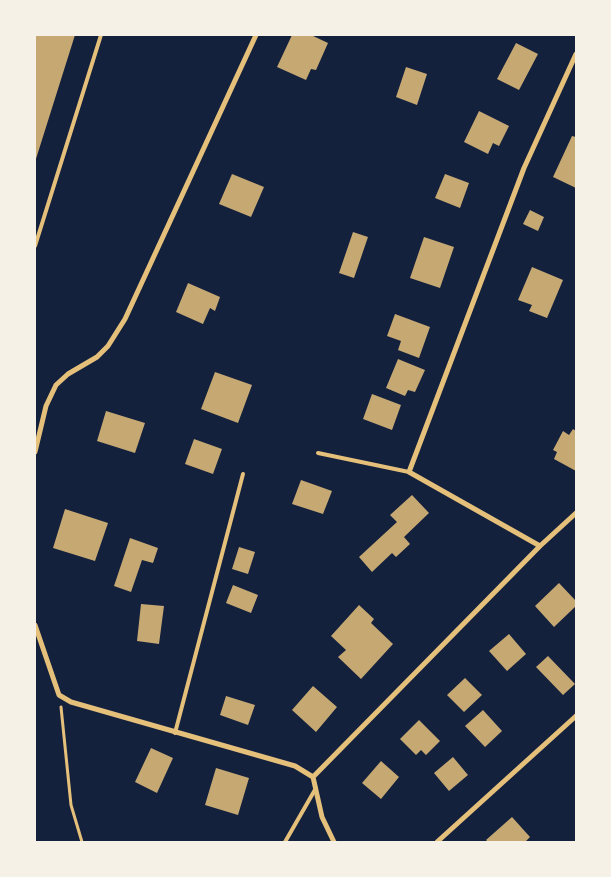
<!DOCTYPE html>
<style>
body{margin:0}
#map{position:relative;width:611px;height:877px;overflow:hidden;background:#14213d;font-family:"Alegreya Sans",sans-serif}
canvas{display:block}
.frame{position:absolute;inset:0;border:36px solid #f6f1e7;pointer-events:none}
</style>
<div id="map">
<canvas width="611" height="877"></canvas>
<div class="frame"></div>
</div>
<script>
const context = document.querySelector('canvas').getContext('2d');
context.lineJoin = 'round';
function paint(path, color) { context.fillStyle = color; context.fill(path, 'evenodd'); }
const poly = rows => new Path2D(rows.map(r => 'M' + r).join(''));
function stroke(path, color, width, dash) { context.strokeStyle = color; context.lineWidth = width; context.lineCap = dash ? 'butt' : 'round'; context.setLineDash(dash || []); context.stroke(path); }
const building = poly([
 [35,35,75,35,35,162],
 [292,35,311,35,328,43,316,70,311,69,306,80,277,67],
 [516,43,538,54,519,90,497,79],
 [406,67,427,74,417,105,396,97],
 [479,111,509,126,499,146,493,143,488,154,464,142],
 [572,136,576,137,576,188,553,177],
 [232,174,264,187,251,217,219,204],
 [445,174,469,183,460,208,435,198],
 [530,210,544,217,538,231,523,224],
 [353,232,368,237,354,278,339,273],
 [424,237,454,247,440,288,410,278],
 [532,267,563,280,547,318,529,311,532,305,518,300],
 [188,283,220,297,215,311,210,308,203,324,176,312],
 [395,314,430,327,419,358,398,350,401,341,387,336],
 [398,359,425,370,415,392,408,390,405,396,386,388],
 [215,372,252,385,238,423,201,409],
 [372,394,401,405,392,430,363,419],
 [106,411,145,423,135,453,97,441],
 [573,429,576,431,576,471,554,459,557,452,553,450,563,431,569,435],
 [194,439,222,449,213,474,185,464],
 [301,480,332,491,323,514,292,504],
 [412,495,429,513,404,537,410,544,396,557,392,553,372,572,359,557,397,522,390,515],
 [65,509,108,523,95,561,53,548],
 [130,538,158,548,153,563,142,560,131,592,114,586],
 [239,547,255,552,248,574,232,569],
 [559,583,576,601,576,606,554,627,535,606],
 [233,585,258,595,251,613,226,603],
 [141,604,164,606,159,644,137,641],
 [359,605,374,619,371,623,393,644,361,679,338,657,346,650,331,636],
 [509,634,526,654,507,671,489,651],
 [548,656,575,684,563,695,536,667],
 [465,678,482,695,464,712,447,695],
 [313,686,337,707,316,732,292,710],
 [226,696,255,705,248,725,220,715],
 [483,710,502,731,485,747,465,726],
 [419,720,440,741,426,755,421,750,416,755,400,739],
 [151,748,173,758,157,793,135,782],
 [453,757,468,775,449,791,434,773],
 [381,761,399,777,381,799,362,783],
 [216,768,249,778,238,815,205,805],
 [512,817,530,837,525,842,488,842,486,840]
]);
const path = poly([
 [61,707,71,805,82,842]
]);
const service = poly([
 [35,246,101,35],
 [318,453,409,472],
 [175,733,243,474],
 [285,842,316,788]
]);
const minor = poly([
 [35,452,46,406,56,385,68,374,97,357,108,346,125,319,256,35],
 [540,546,409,472,524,168,576,54],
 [35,625,59,695,71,702,295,766,313,777,322,817,334,842],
 [313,777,540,546,576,513],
 [437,842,576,716]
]);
paint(building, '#c6a872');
stroke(path, '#e5c07b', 3);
stroke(service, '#e5c07b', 4);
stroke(minor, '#e5c07b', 5);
</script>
